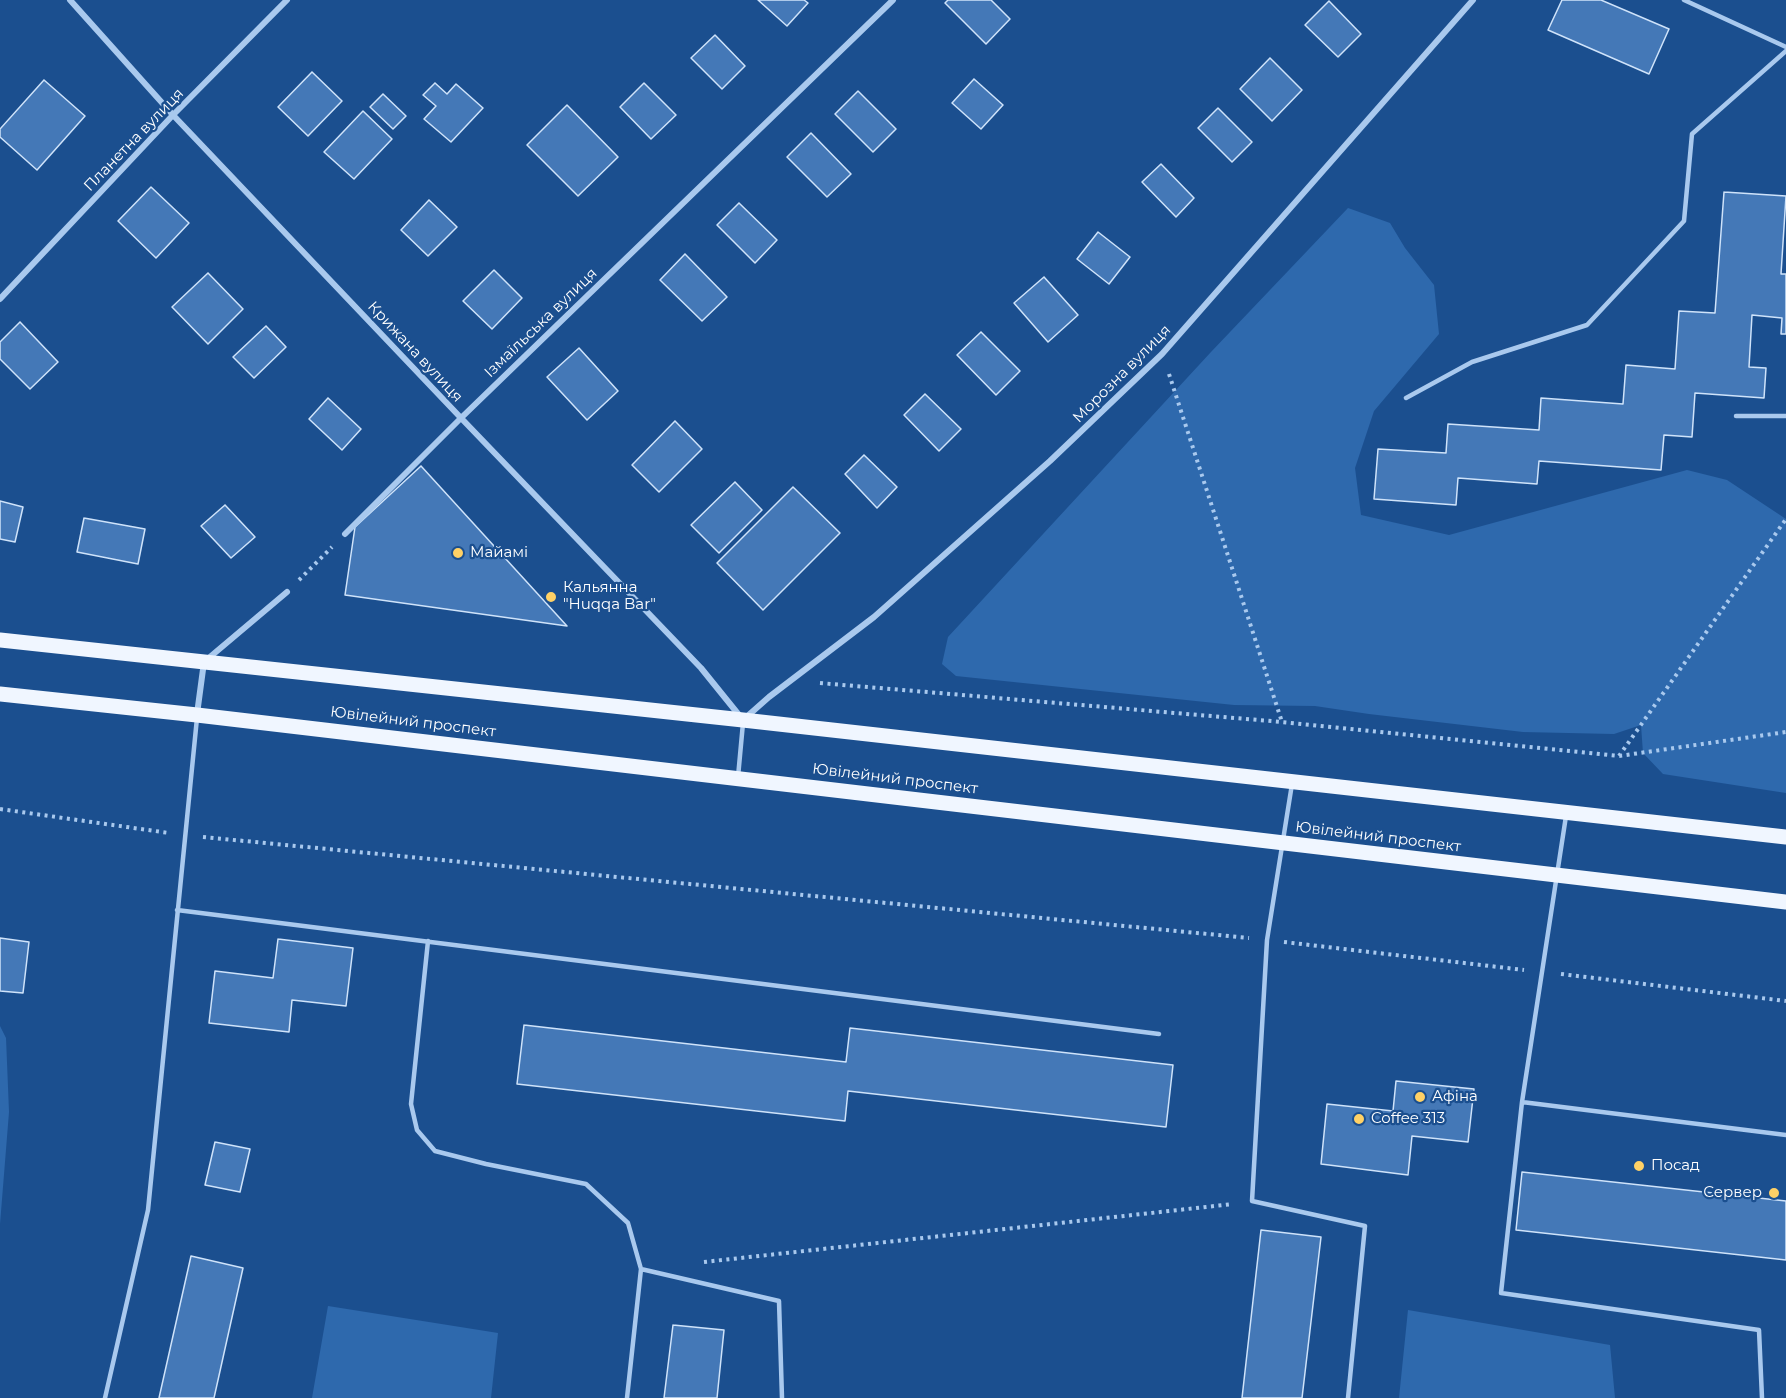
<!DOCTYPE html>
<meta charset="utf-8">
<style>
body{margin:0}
canvas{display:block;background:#1b4f8f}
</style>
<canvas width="1786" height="1398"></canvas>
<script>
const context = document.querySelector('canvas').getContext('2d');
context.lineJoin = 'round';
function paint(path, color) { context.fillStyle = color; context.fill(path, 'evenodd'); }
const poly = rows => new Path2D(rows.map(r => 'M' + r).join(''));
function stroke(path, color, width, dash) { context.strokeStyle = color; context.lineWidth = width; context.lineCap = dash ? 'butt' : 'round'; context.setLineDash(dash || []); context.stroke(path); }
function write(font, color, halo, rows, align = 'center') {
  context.font = font + ' Montserrat,sans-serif'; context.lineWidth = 4.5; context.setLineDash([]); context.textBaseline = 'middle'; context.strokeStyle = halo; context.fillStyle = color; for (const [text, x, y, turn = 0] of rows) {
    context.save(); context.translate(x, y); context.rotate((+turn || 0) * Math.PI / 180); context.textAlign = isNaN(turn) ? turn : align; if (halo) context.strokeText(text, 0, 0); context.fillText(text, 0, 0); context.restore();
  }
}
const green = poly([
 [1348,208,1390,223,1405,248,1434,285,1439,334,1374,411,1355,468,1361,515,1449,535,1687,470,1727,480,1786,519,1786,793,1663,774,1643,753,1641,725,1614,734,1523,732,1369,714,1315,706,1234,705,956,676,942,664,948,637,1211,352],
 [0,1026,6,1038,9,1112,0,1224],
 [328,1306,498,1333,491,1398,312,1398],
 [1408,1310,1610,1345,1615,1398,1399,1398]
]);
const building = poly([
 [758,0,804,0,808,3,787,26,758,0],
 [948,0,991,0,1010,19,986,44,945,3,948,0],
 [1562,0,1601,0,1669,29,1649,74,1548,30,1562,0],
 [1329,1,1361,34,1338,57,1305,25,1329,1],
 [715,35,745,66,722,89,691,58,715,35],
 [1270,58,1302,90,1272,121,1240,89,1270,58],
 [312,72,342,101,308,136,278,107,312,72],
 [974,79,1003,105,981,129,952,103,974,79],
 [44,80,85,116,37,170,0,137,0,129,44,80],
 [435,83,447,94,456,84,483,108,451,142,424,119,436,106,423,95,435,83],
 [644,83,676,115,651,139,620,107,644,83],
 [858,91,896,129,873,152,835,114,858,91],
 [383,94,406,116,393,129,370,107,383,94],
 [567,105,618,157,578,196,527,145,567,105],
 [1218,108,1252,142,1232,162,1198,128,1218,108],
 [363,111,392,139,354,179,324,152,363,111],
 [811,133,851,174,827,197,787,157,811,133],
 [1161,164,1194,198,1176,217,1142,182,1161,164],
 [151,187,189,223,156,258,118,221,151,187],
 [1724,192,1786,196,1781,274,1786,274,1786,334,1781,334,1782,318,1752,315,1749,367,1766,368,1764,398,1695,393,1692,437,1664,435,1661,470,1539,461,1537,484,1458,478,1456,505,1374,499,1378,449,1446,453,1448,424,1539,430,1541,398,1623,404,1626,365,1675,369,1679,311,1715,313,1724,192],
 [429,200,457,227,428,256,401,230,429,200],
 [739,203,777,240,755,263,717,225,739,203],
 [1098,232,1130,257,1109,284,1077,259,1098,232],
 [685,254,727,297,702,321,660,280,685,254],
 [494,270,522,298,492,329,463,301,494,270],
 [208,273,243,309,208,344,172,307,208,273],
 [1044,277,1078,315,1048,342,1014,303,1044,277],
 [20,322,58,362,30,389,0,359,0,342,20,322],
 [266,326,286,347,254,378,233,357,266,326],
 [981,332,1020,371,996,395,957,355,981,332],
 [579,348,618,391,587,420,547,377,579,348],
 [925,394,961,429,939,451,904,415,925,394],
 [328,398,361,429,342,450,309,419,328,398],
 [675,421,702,449,659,492,632,465,675,421],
 [864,455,897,487,877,508,845,474,864,455],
 [421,466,567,626,345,595,355,527,421,466],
 [735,482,762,510,719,553,691,525,735,482],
 [793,487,840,533,763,610,717,563,793,487],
 [0,501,23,507,15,542,0,539,0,501],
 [225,505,255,537,231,558,201,526,225,505],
 [84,518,145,529,138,564,77,552,84,518],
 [0,938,29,942,23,993,0,991,0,938],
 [278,939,353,948,346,1006,292,1000,289,1032,209,1023,215,971,273,978,278,939],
 [524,1025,846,1062,850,1028,1173,1065,1166,1127,848,1091,845,1121,517,1084,524,1025],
 [1396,1081,1474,1089,1468,1142,1412,1136,1408,1175,1321,1164,1327,1104,1393,1111,1396,1081],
 [215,1142,250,1149,240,1192,205,1185,215,1142],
 [1522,1172,1786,1201,1786,1260,1516,1230,1522,1172],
 [1261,1230,1321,1237,1302,1398,1242,1398,1261,1230],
 [191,1256,243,1268,214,1398,159,1398,191,1256],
 [673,1325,724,1330,717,1398,664,1398,673,1325]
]);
const path = poly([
 [1169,374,1282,722],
 [299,580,332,547],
 [820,683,1282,722,1619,756,1786,732],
 [1619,756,1786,519],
 [0,809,169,833],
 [203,837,1249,938],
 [1284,942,1524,970],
 [1561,974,1786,1001],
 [704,1262,1233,1204]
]);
const lane = poly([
 [1684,0,1786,47],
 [1406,398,1472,362,1587,325,1684,221,1692,134,1786,51],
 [1736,416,1786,416],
 [738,777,743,723],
 [1292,784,1267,940,1252,1201,1365,1226,1348,1398],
 [1566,816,1522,1102,1786,1135],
 [177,910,1159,1034],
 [428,941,411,1104,417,1130,435,1151,486,1164,586,1184,628,1223,641,1269,779,1301,782,1398],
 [1522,1102,1501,1293,1759,1330,1762,1398],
 [105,1398,148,1210,197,718],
 [627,1398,641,1269]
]);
const street = poly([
 [70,0,173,115,461,418,701,668,743,720,769,697,874,617,1050,461,1162,354,1473,0],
 [0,299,173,115,287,0],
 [345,534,461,418,893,0],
 [197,714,204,662,287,592]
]);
const primary = poly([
 [0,640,743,720,1786,837],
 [0,694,197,715,1786,902]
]);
const markers = [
 [458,553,6,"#ffd166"],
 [551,597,6,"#ffd166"],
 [1420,1097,6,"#ffd166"],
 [1359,1119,6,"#ffd166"],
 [1639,1166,6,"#ffd166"],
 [1774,1193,6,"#ffd166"]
];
const streetNames = [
 ["Планетна вулиця",134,140,-46],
 ["Ізмаїльська вулиця",541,323,-44],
 ["Крижана вулиця",415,352,47],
 ["Морозна вулиця",1122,374,-45],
 ["Ювілейний проспект",413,722,7],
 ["Ювілейний проспект",895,779,7],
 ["Ювілейний проспект",1378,837,7]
];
const poiNames = [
 ["Майамі",470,553],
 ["Кальянна",563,588],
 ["\"Huqqa Bar\"",563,605],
 ["Афіна",1432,1097],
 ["Coffee 313",1371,1119],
 ["Посад",1651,1166],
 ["Сервер",1762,1193,"right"]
];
paint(green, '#2e69ad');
paint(building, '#4478b7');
stroke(building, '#cfe3fa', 1.5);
stroke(path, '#a9c9ee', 4, [3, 4.5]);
stroke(lane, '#a9c9ee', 4.5);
stroke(street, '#a9c9ee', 6);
stroke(primary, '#f0f6ff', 15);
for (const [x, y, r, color] of markers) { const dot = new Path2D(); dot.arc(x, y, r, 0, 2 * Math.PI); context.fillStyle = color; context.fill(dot); stroke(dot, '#1b4f8f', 2); }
write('15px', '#fff', '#1b4f8f', streetNames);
write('15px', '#fff', '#1b4f8f', poiNames, 'left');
</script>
